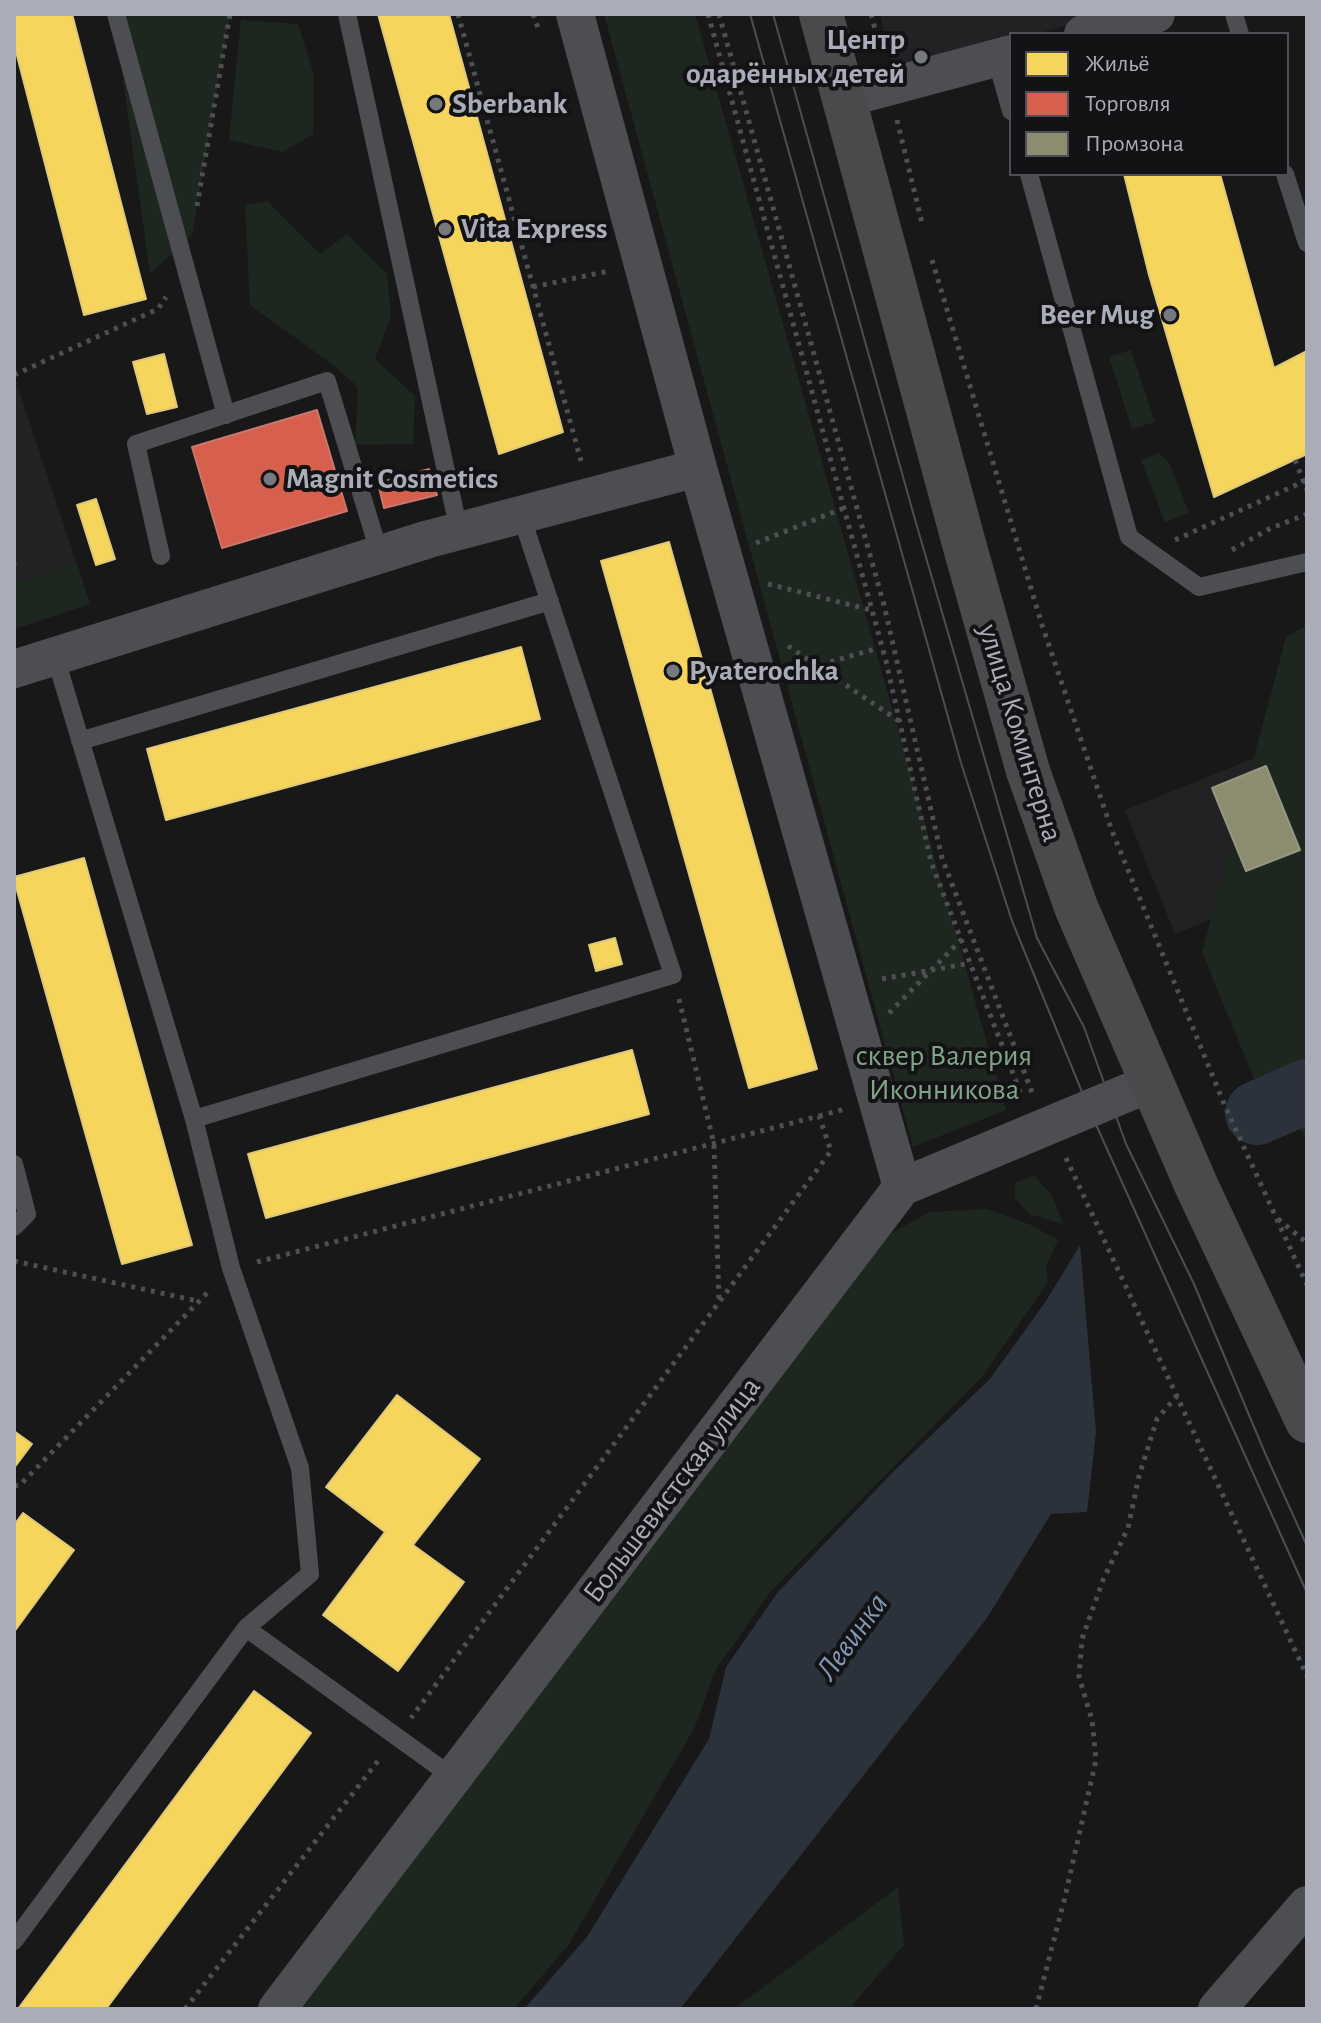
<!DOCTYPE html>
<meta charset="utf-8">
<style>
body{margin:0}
#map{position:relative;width:1321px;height:2023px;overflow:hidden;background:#181819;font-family:"Alegreya Sans",sans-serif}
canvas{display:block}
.frame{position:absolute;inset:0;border:16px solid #aaadb9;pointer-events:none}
.legend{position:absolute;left:1009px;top:32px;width:280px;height:144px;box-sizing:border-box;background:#131215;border:2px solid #4f5057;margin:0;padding:10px 14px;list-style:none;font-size:24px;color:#aaadb9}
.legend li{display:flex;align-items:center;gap:16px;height:40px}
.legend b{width:40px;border:2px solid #4f5057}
</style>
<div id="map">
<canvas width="1321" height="2023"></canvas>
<div class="frame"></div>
<ul class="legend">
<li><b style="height:22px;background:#f6d55c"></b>Жильё</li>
<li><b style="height:22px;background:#d6604d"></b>Торговля</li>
<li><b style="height:22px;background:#8c8c6e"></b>Промзона</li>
</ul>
</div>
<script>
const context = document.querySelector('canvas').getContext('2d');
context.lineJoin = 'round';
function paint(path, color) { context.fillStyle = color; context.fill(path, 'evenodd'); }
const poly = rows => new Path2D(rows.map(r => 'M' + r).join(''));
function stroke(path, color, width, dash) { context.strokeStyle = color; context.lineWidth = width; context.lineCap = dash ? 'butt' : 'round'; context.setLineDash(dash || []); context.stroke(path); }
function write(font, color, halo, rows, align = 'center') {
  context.font = font + ' "Alegreya Sans",sans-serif'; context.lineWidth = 8; context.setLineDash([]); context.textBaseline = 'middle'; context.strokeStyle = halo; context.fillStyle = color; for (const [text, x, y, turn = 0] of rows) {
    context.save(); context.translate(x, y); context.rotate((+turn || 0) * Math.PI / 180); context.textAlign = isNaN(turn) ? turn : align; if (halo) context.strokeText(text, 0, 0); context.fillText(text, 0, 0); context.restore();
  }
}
const built = poly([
 [880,14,1109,14,1036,34,1011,34,1011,41,894,73],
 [14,375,90,604,14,629],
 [1262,755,1307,880,1175,934,1125,810]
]);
const green = poly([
 [114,14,230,14,192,235,150,274],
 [604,14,695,14,1006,1110,913,1147],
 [241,20,298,24,314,75,313,134,283,152,229,140],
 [267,201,320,254,347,234,387,274,391,316,375,359,415,396,413,444,355,445,358,387,333,365,250,305,245,205],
 [1131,350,1155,422,1132,429,1109,357],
 [1159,453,1170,464,1189,513,1165,522,1141,460],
 [77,563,90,604,14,629,14,583],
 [1307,625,1307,1136,1261,1096,1202,952,1286,637],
 [1035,1176,1052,1196,1063,1224,1029,1214,1015,1198,1015,1182],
 [987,1209,1031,1225,1058,1240,1046,1267,1048,1282,982,1377,771,1591,715,1671,695,1727,569,1944,514,2009,288,2009,869,1246,929,1212],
 [898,1887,904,1945,849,2009,734,2009]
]);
const water = poly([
 [1080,1245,1096,1432,1087,1512,1051,1514,987,1618,680,2009,524,2009,587,1937,709,1739,726,1667,778,1592,894,1471,990,1379,1046,1301]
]);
const homes = poly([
 [14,14,72,14,146,299,84,315,14,44,14,14],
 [378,14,449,14,563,432,499,454,378,14],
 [1124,174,1220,174,1274,368,1307,351,1307,454,1214,497,1149,275,1124,174],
 [164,354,177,407,147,414,133,362,164,354],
 [96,499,115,559,96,565,77,505,96,499],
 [669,542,817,1069,749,1088,601,561,669,542],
 [521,647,540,719,166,820,147,749,521,647],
 [84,858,192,1245,122,1264,14,880,14,877,84,858],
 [615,938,622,964,596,971,589,945,615,938],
 [632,1050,649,1114,266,1218,248,1154,632,1050],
 [397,1395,480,1459,413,1545,464,1582,398,1671,323,1615,385,1532,326,1487,397,1395],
 [14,1431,32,1444,14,1468,14,1431],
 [23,1513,74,1550,14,1632,14,1525,23,1513],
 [254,1691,311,1733,106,2009,18,2009,254,1691]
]);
const shops = poly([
 [317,410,347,511,222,548,192,447,317,410],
 [429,469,437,495,384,508,378,483,429,469]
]);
const industry = poly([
 [1266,766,1300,850,1246,871,1212,788,1266,766]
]);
const river = poly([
 [1257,1113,1307,1091]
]);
const path = poly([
 [458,14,581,461],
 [533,14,538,28],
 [708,14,886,661,931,862,1022,1097],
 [719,14,884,605,942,858,1033,1095],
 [871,14,881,52],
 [897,120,923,227],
 [197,206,230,14],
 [932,260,1042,625,1112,831,1225,1106,1307,1285],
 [533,287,609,271],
 [14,375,158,309,166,297],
 [1295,460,1307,490],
 [1175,540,1307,480],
 [756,543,844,508],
 [1232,550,1269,529,1307,514],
 [14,562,14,565],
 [768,584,871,610],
 [788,646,899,721],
 [792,673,875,649],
 [882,979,971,963],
 [679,999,714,1144,719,1301],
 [889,1013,962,939],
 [819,1116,845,1109],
 [1066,1158,1307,1676],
 [1278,1219,1307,1243],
 [14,1261,198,1301],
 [257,1262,819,1116,831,1151,411,1718],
 [14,1486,20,1485,210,1290],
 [185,2009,381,1757],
 [1036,2009,1065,1897,1096,1760,1092,1720,1079,1677,1082,1639,1103,1580,1128,1528,1139,1476,1157,1419,1177,1396]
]);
const lane = poly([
 [116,14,226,415],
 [347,14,459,531],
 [1234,14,1240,34],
 [996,58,1011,111],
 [1029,174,1129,537,1199,587,1307,562],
 [1285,174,1307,243],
 [161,556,136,444,327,381,380,555],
 [55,656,194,1119],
 [80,741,550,601],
 [14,1164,27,1214,14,1227],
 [246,1628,310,1574,300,1468,231,1268,194,1119,673,975,521,515],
 [14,1941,246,1628,454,1778]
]);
const street = poly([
 [575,14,698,468,902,1187],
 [1083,34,1156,14],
 [843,99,1011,54],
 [14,669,429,539,698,468],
 [277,2009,902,1187,1153,1082],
 [1217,2009,1307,1905]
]);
const primary = poly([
 [821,14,966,551,1028,771,1076,907,1197,1187,1307,1421]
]);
const tram = poly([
 [750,14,961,763,1012,921,1089,1109,1307,1593],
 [773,14,916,523,1037,938,1084,1027,1126,1144,1194,1284,1265,1453,1307,1546]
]);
const markers = [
 [921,57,8,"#777981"],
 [436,104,8,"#777981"],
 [445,229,8,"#777981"],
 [1170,315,8,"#777981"],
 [270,479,8,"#777981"],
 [673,671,8,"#777981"]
];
const poiNames = [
 ["Центр",905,40,"right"],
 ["одарённых детей",905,74,"right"],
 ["Sberbank",452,104],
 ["Vita Express",461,229],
 ["Beer Mug",1154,315,"right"],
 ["Magnit Cosmetics",286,479],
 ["Pyaterochka",689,671]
];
const streetNames = [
 ["улица Коминтерна",1020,733,73],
 ["Большевистская улица",672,1490,-53]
];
const parkNames = [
 ["сквер Валерия",944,1056],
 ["Иконникова",944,1090]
];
const waterNames = [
 ["Левинка",852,1637,-54]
];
paint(built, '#222225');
paint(green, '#1e2620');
paint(water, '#2b323b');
paint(homes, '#f6d55c');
stroke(homes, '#dfc978', 2);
paint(shops, '#d6604d');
stroke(shops, '#c9776d', 2);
paint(industry, '#8c8c6e');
stroke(industry, '#959684', 2);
stroke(river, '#2b323b', 64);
stroke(path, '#4e4f53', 5, [4, 6]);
stroke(lane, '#4c4e52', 18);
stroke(street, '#4c4e52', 38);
stroke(primary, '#4a4a4d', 44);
stroke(tram, '#4c4e50', 2);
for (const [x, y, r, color] of markers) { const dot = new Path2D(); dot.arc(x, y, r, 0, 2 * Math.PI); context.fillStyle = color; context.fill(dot); stroke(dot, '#131215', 3); }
write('bold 30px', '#aaadb9', '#131215', poiNames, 'left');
write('30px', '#aaadb9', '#131215', streetNames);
write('30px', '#81a486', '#131215', parkNames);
write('italic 32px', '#8197b4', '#131215', waterNames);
</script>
